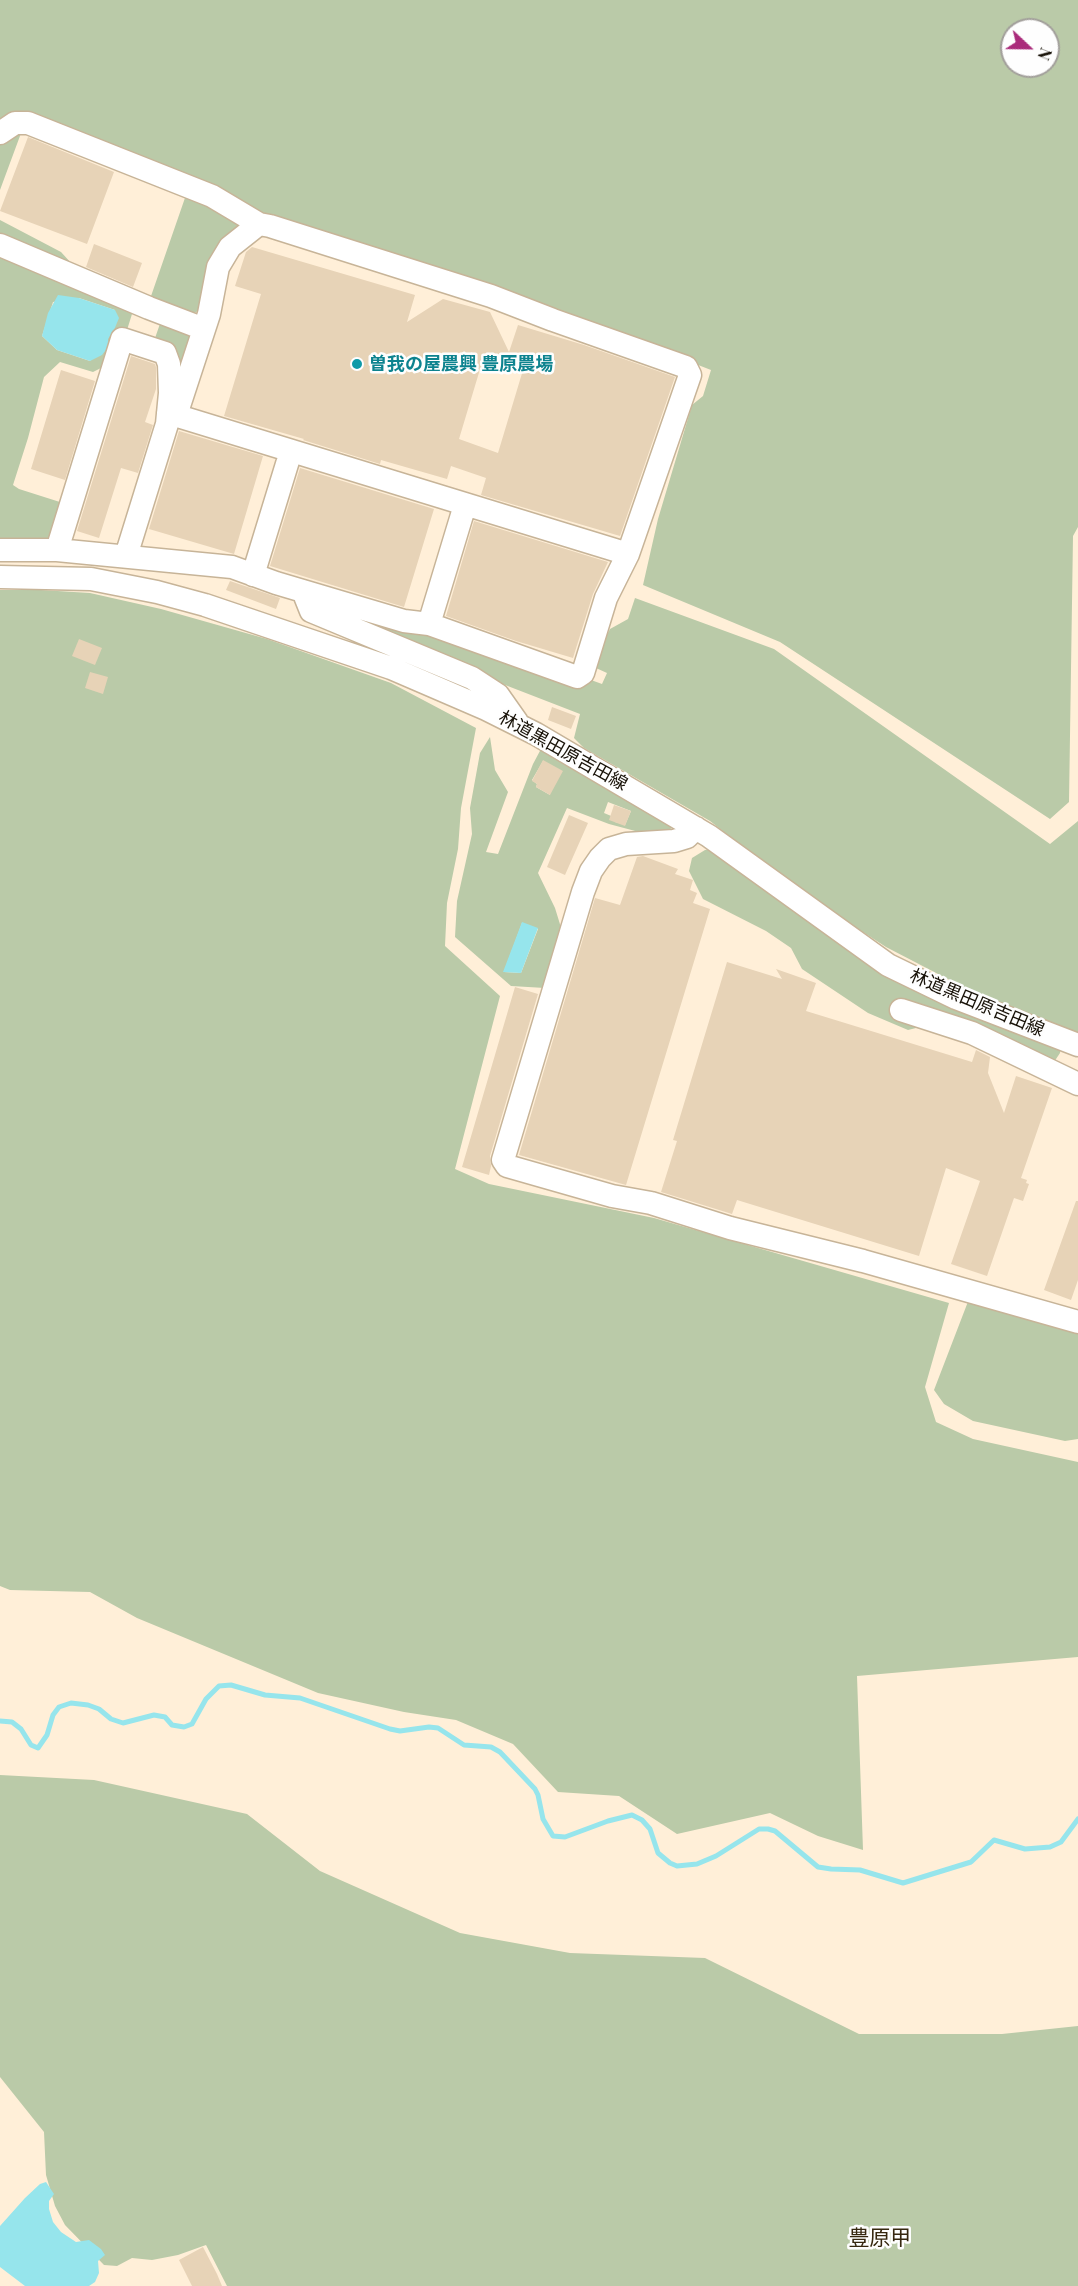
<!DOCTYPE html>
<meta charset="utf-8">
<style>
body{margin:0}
#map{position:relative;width:1078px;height:2286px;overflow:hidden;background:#ffefd8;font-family:"Playfair Display",serif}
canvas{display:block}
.north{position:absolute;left:1000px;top:18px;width:60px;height:60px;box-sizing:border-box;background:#fefefe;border:2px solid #a29f9b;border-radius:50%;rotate:112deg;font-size:16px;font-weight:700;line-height:24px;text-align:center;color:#171107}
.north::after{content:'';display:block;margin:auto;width:21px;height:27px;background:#aa2b7b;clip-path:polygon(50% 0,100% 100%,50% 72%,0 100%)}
</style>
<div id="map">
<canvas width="1078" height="2286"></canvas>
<div class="north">N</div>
</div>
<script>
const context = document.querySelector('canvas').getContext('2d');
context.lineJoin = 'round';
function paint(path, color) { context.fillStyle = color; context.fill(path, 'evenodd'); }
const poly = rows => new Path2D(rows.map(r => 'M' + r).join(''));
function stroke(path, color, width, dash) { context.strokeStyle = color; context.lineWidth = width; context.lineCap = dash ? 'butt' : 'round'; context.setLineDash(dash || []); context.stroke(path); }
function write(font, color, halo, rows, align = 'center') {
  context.font = font + ' "Playfair Display","Noto Sans JP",serif'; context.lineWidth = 5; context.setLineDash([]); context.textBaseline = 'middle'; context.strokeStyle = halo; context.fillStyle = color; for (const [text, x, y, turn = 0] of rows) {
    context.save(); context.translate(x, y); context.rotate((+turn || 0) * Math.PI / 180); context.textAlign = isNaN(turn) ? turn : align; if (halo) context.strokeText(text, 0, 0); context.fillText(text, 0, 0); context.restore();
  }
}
const green = poly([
 [0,0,1078,0,1078,527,1073,536,1069,802,1050,819,780,642,643,585,658,519,692,405,703,396,711,370,539,303,418,262,252,209,27,117,0,190],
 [1012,30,1048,30,1048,66,1012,66],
 [186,195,238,221,237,228,199,310,189,317,150,299],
 [0,220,61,252,72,264,129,308,132,314,127,330,105,366,93,372,60,362,44,377,28,438,13,485,19,489,63,503,48,561,0,560],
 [79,298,115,310,107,340,90,361,57,350,42,336,53,302],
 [162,318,191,335,181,385,154,341],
 [0,590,41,590,90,593,161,609,267,639,391,683,476,728,461,808,458,849,447,903,445,946,500,996,455,1169,489,1184,654,1218,949,1303,925,1387,936,1422,973,1439,1078,1462,1078,1657,857,1676,863,1850,818,1836,770,1813,677,1834,619,1796,558,1792,513,1744,456,1720,404,1712,318,1693,137,1618,90,1592,10,1590,0,1586],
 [635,598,774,649,1050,844,1078,821,1078,1033,967,989,886,947,800,891,710,821,584,748,574,738,580,714,407,647,323,604,491,653,585,686,599,650,610,629,628,619],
 [596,668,607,673,602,684,591,680],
 [490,737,495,770,508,792,486,852,498,854,533,764,541,749,673,826,667,833,654,836,609,824,567,808,538,873,555,908,563,934,545,988,511,986,455,937,457,901,472,834,470,808,480,753],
 [543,761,550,795,536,787,537,784,532,780],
 [608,802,631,811,625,825,615,822,616,818,604,813],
 [522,923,538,929,521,973,504,972],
 [714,849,883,966,1061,1043,1060,1053,1052,1065,920,1027,908,1030,868,1013,802,969,791,948,766,931,703,899,689,871,692,858,705,850],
 [969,1299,1078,1328,1078,1439,1065,1441,973,1421,944,1404,934,1390],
 [0,1775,94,1780,247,1814,320,1871,460,1933,570,1953,705,1958,859,2034,1002,2034,1078,2026,1078,2286,227,2286,206,2245,178,2255,152,2260,132,2258,117,2266,104,2265,65,2225,55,2206,46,2175,44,2132,0,2077]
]);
const water = poly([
 [58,295,79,298,115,310,119,318,114,330,108,339,109,346,102,355,90,361,57,350,42,336,48,313],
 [522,922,538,928,521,973,503,972],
 [46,2182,54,2194,49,2201,49,2209,53,2222,61,2232,76,2242,89,2240,101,2249,105,2255,98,2261,99,2273,95,2282,89,2286,25,2286,0,2267,0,2226,25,2198,40,2184]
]);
const stream = poly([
 [0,1721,12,1722,21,1729,31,1745,38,1748,47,1735,53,1715,59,1707,71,1703,88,1705,99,1709,111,1719,123,1723,154,1715,165,1717,172,1725,184,1727,192,1724,206,1699,219,1686,231,1685,265,1695,300,1698,390,1729,400,1731,429,1727,438,1728,464,1745,491,1747,500,1752,535,1789,538,1795,543,1819,553,1836,565,1837,608,1821,632,1815,642,1820,650,1829,658,1853,670,1863,677,1866,697,1864,716,1856,759,1829,768,1829,775,1831,818,1867,831,1869,860,1870,903,1883,971,1862,994,1840,1025,1849,1050,1847,1061,1842,1078,1819]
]);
const building = poly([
 [28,137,114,172,87,244,0,211],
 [94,244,142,263,133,287,86,267],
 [252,247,415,295,407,322,443,299,490,312,509,352,518,325,584,345,675,377,620,536,481,495,486,478,451,466,447,479,381,460,380,464,303,440,304,439,224,416,261,294,235,286,246,252],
 [484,356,523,370,498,453,459,439],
 [131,356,155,364,156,367,156,389,145,422,153,425,138,473,121,468,99,538,77,531],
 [61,370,95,381,65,480,31,469],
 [179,431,263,456,234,554,149,529],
 [300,468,434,509,404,607,270,566],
 [474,521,608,562,593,594,573,658,516,641,446,616],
 [230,581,280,598,276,609,226,590],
 [79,639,102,648,95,665,72,656],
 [90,672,108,677,103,694,85,688],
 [552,707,576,716,571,729,548,720],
 [543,760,563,771,550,795,536,787,537,784,532,781],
 [614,805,631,811,625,826,609,820],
 [569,815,588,823,565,875,547,867],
 [643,856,678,869,675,874,693,880,690,890,697,893,693,903,710,909,626,1185,519,1155,595,898,620,905,637,857],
 [727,962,782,979,776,969,816,983,806,1011,972,1062,976,1050,990,1057,988,1073,1004,1113,1016,1076,1052,1088,1021,1178,1027,1180,1026,1183,1029,1184,1023,1201,1014,1198,987,1276,951,1264,980,1181,946,1168,919,1256,737,1200,732,1214,661,1192,677,1141,673,1140],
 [515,987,538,994,490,1156,491,1166,489,1175,462,1167],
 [1076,1201,1078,1201,1078,1280,1071,1300,1044,1290],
 [203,2247,217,2274,222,2286,192,2286,179,2260]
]);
const minor = poly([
 [0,133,15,123,28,123,212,196,259,224],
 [0,245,149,308,204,329],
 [168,413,628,554],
 [0,550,57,550],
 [126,556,167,424,170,393,169,364,165,353,122,339,57,550,232,567,276,583,404,621,429,624,577,677,583,673,606,598,628,554,690,375,686,367,553,320,491,296,270,226,259,224,230,247,218,267,209,314,176,415],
 [253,575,291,451],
 [0,577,91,579,157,592,205,605,391,668,486,709,536,734,709,836,888,965,956,998,1078,1045],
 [303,591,311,611,472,678,498,695,517,722],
 [429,624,465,505],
 [696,828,687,837,674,841,626,844,609,849,600,858,591,871,583,892,503,1160,507,1166,612,1196,651,1203,730,1228,863,1261,1078,1322],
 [901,1010,972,1033,1078,1084]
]);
const markers = [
 [357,364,6,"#0f9aa8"]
];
const cultureNames = [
 ["曽我の屋農興 豊原農場",369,364]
];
const streetNames = [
 ["林道黒田原吉田線",563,751,29],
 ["林道黒田原吉田線",977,1003,23]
];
const quarterNames = [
 ["豊原甲",880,2238]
];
paint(green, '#bacaa8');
paint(water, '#96e5ec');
stroke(stream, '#96e5ec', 5);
paint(building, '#e7d3b7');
stroke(minor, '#c7b498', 25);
stroke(minor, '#fff', 22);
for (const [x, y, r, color] of markers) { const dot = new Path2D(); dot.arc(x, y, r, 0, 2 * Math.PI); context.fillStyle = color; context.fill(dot); stroke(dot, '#fefefe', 2); }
write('bold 18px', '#0d838f', '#fefefe', cultureNames, 'left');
write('18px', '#171107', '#fefefe', streetNames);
write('21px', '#36270f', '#fefefe', quarterNames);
</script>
